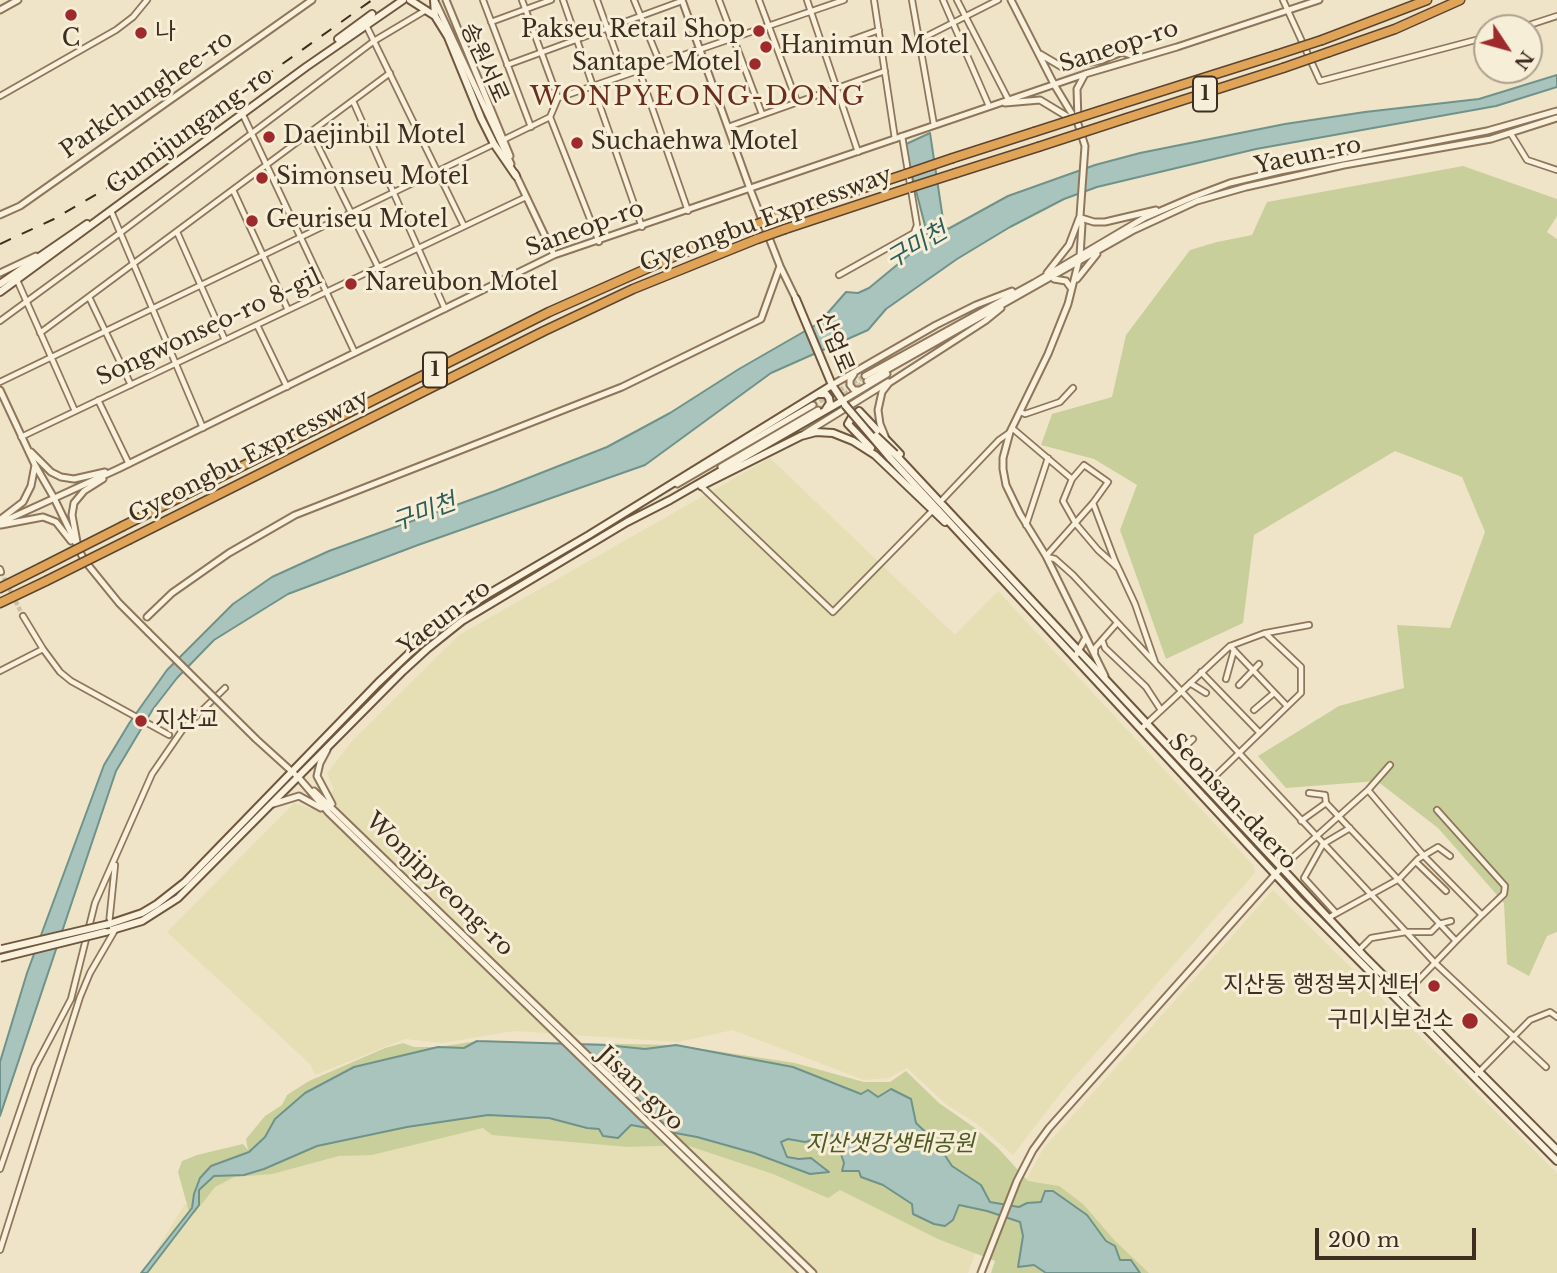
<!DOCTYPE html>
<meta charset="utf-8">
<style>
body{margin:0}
#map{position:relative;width:1557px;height:1273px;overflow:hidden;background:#f0e4c8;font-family:"Libre Baskerville",serif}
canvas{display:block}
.north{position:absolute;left:1473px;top:14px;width:70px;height:70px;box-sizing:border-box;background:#f7eed8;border:2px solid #ada18e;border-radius:50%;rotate:126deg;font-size:19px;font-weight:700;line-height:28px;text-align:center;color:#3d2e20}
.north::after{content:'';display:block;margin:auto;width:24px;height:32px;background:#9e2a2b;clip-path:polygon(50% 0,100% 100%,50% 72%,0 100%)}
.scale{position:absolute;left:1315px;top:1228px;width:161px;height:32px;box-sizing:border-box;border:4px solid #3d2e20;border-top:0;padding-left:9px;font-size:21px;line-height:24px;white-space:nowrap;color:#3d2e20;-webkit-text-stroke:5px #f7eed8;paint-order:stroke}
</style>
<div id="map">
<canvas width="1557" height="1273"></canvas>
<div class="north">N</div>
<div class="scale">200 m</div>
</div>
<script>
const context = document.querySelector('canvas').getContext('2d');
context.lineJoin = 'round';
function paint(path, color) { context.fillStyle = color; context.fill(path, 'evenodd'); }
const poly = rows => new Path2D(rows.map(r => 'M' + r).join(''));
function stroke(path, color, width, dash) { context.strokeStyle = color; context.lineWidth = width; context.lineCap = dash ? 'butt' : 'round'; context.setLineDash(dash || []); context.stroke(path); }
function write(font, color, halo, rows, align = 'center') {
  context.font = font + ' "Libre Baskerville","Noto Sans KR",serif'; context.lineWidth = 6; context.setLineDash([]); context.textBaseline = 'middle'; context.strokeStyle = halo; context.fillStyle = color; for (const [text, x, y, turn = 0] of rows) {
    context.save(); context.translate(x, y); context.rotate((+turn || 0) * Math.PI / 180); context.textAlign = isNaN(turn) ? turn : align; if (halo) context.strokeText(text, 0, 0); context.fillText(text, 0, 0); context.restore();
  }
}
const farmland = poly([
 [770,458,955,635,998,591,1254,866,1255,873,1063,1090,1013,1155,977,1124,947,1105,907,1068,889,1078,864,1080,733,1030,678,1042,514,1031,442,1043,405,1039,315,1075,310,1064,167,932,294,803,310,808,334,790,327,773,353,740,459,635],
 [1273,890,1557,1173,1557,1273,1149,1273,1047,1184,1033,1183,1026,1180,1043,1149],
 [484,1120,640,1132,837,1178,979,1243,968,1273,142,1273,185,1204,197,1210,206,1178]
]);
const green = poly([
 [1463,166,1557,199,1557,216,1547,232,1557,239,1557,932,1547,936,1529,976,1507,964,1504,903,1438,828,1377,781,1286,788,1258,756,1339,706,1404,688,1397,625,1450,628,1485,532,1462,477,1395,451,1254,535,1243,623,1166,659,1120,530,1137,485,1094,459,1041,445,1052,414,1112,397,1126,335,1190,250,1217,242,1252,235,1267,202],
 [477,1041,676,1045,795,1063,864,1082,890,1082,906,1071,939,1103,975,1128,998,1148,1028,1181,1059,1186,1083,1204,1115,1241,1149,1273,991,1273,995,1261,938,1239,840,1190,828,1198,773,1174,686,1145,628,1147,492,1135,483,1128,372,1155,339,1156,272,1174,234,1177,215,1187,194,1214,189,1212,178,1172,182,1161,197,1155,243,1144,248,1150,246,1139,265,1116,282,1105,287,1095,309,1081,385,1048,403,1043,414,1047,438,1047]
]);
const water = poly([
 [1557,75,1557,87,1496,106,1256,149,1097,187,1064,199,1010,227,957,259,886,309,868,330,771,373,645,465,418,545,288,594,214,640,177,678,153,709,116,771,0,1116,0,1062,27,973,104,765,130,722,167,670,233,604,272,577,329,551,495,491,607,447,670,413,739,369,819,323,846,292,858,293,869,288,926,241,927,233,904,145,930,133,944,226,948,229,1008,196,1095,165,1140,153,1285,124,1365,112,1479,99,1557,75],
 [477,1041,606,1045,645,1049,676,1045,793,1067,861,1094,868,1090,878,1097,891,1089,911,1099,916,1123,936,1142,952,1166,981,1185,990,1202,1019,1207,1027,1203,1041,1202,1045,1191,1053,1191,1087,1215,1106,1241,1115,1246,1120,1260,1131,1260,1140,1273,1046,1273,1034,1265,1018,1267,1023,1236,1020,1222,987,1211,959,1205,953,1220,945,1226,934,1224,913,1214,912,1204,883,1185,861,1177,859,1171,842,1171,844,1163,840,1151,835,1145,833,1135,805,1142,788,1139,781,1142,787,1157,799,1159,811,1158,829,1172,810,1174,754,1153,697,1137,631,1125,618,1138,603,1136,599,1129,587,1128,549,1118,488,1115,407,1127,317,1146,264,1169,244,1175,214,1176,199,1190,199,1205,147,1273,141,1273,192,1208,194,1194,200,1178,211,1166,249,1152,265,1137,275,1119,305,1093,354,1067,438,1047,464,1048,477,1041]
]);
const minorTunnel = poly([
 [1,572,23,616]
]);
const tertiaryTunnel = poly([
 [813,405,865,376],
 [818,410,867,381]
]);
const minor = poly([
 [483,0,531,127],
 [522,0,558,98],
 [563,0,642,227],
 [597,0,624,75],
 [634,0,660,63],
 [719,0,762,114],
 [759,0,797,102],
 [807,0,858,152],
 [874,0,895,139],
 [912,0,934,125],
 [943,0,989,106],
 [957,0,1008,99],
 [1283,0,1320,81,1487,37],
 [491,22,551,0],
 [366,25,464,226],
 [1520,28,1557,16],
 [919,40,998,0],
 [824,50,879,30],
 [507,65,682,1],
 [639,70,688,211],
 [0,96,116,30,133,17,147,0],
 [353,101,445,309],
 [243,115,355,353],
 [550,117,599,242],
 [728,127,885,71],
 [311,132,378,267],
 [1511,134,1527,160,1557,170],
 [505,139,550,117,558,98,844,0],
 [233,190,288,310],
 [111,211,203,428],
 [177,232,225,340],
 [839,275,914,233,917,225,902,136],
 [17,280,75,411],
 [89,297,131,385],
 [0,321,120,233,374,41,426,10],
 [257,325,287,387],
 [40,333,390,73],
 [0,382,494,144],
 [98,400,129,464],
 [1020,412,1025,414,1060,402,1073,388],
 [1012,428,1072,479,1084,465,1108,482,1093,503,1046,556],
 [21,437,526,197],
 [1072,479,1063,501,1076,524,1098,550,1118,568],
 [701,486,833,612,932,511],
 [943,499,999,440,1009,433],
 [1093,503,1115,561,1135,604,1155,662],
 [1026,525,1048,458],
 [1047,557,1055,559,1073,575,1435,963,1546,1067],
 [0,569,1,572],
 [23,616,43,649,60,672,71,681,169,735],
 [1266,633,1309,625],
 [1102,640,1105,648,1146,687,1161,710],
 [1230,646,1287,706],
 [1095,653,1095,648,1117,623],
 [0,671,43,649],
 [1201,672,1259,732],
 [1226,679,1234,650],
 [1190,683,1206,693],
 [1239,685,1259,664],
 [1254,710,1274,693],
 [1141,729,1230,646,1265,633,1301,667,1301,693,1205,786],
 [1176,755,1193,739],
 [1368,790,1424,856,1482,915,1456,941],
 [1309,793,1325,795,1326,803,1456,941,1403,996],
 [1437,810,1505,886,1504,894,1482,915],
 [1301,821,1326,803],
 [1416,862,1446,891],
 [1281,868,1368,790,1390,765],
 [1335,912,1304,878,1323,844,1350,828],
 [1328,918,1399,879,1418,859,1438,847,1450,856],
 [109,924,115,865],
 [1359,950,1371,938,1406,932,1431,932,1439,924,1451,921],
 [1474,1077,1530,1020,1550,1012,1557,1017],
 [0,1169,35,1067,71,999,95,903,152,774,183,729,225,688],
 [0,1250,80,997,90,973,115,930]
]);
const tertiary = poly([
 [446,0,510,156],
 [682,0,750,189,780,266,796,299],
 [1011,0,1055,86,1078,124,1085,146,1080,216,1069,245,1047,273],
 [435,1,511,164],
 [0,10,18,0],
 [1040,54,1062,67,1102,60,1122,52,1139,58],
 [1005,103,1040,100,1073,120],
 [1078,121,1077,89,1085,74],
 [515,173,554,255],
 [0,215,20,206,312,0],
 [1080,216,1082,224,1080,256,1068,304,1048,354,1010,432,1003,458,1003,469,1006,485,1020,514,1046,556,1105,676],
 [1081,218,1094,222,1105,222,1156,210],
 [0,273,36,256],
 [1054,279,1066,281,1071,288],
 [1077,279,1097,254],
 [854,374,850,380,850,385,854,390,860,390],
 [865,376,1034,283,1144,218,1193,197,1230,183,1280,171,1487,131,1557,111],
 [867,381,1132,231,1197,201,1246,187,1344,165,1491,139,1557,118],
 [832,385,936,325,976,305,1012,291],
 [0,390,35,465,54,498,84,560,119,603,148,632],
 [842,401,887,374],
 [804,434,888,382],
 [885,436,880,424,878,410,882,392,889,383,985,321,1001,308],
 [31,452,51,472,61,477,74,479,105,472],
 [721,467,818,410],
 [677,484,813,405],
 [1,519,23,502,31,486,35,465],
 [0,523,118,469,554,255,1085,74,1177,47,1319,0],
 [1,525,43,517,56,522,71,541],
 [77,542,72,515,74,503,84,491,103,479],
 [147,617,172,593,229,553,295,515,622,387,761,319,780,266],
 [1075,657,1085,639],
 [256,739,299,778,329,813,803,1273],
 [327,750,320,763,317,776,332,804],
 [314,791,813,1273],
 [273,804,299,796,321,808],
 [981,1273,1017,1181,1033,1150,1049,1128,1281,868]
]);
const secondary = poly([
 [410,0,435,16,448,37,481,118,494,144,516,176],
 [434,0,435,16],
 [338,39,372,14],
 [0,284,87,224],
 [0,292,306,67,403,0],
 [796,299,832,385,844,403],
 [819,394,826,394,829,398,830,403,826,409],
 [871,448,848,424,852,417,859,411,900,454],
 [895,454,1363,955,1557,1150],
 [890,458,1298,899,1557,1161],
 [701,486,801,436,816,432,833,433,853,441,875,455,945,522],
 [109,924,142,913,157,904,185,882,378,683,435,629,485,596,589,535,832,385],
 [105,932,142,921,178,898,403,671,427,649,462,621,627,522,670,500,842,401]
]);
const motorway = poly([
 [1322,40,1427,0],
 [1329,52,1395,29,1460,0],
 [1121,104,1276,55],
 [1127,118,1283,68],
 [953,158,1034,132],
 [956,173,1038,147],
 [779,216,906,174],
 [785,229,909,188],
 [123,526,549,312,673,257,752,226],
 [130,539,544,331,633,289,757,239],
 [0,588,40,568],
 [0,603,46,581]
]);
const rail = poly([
 [0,244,54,219,114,184,372,0]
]);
const tertiaryBridge = poly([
 [148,632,256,739]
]);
const secondaryBridge = poly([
 [845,405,890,458],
 [876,436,895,454],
 [2,949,109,924],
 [0,958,105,932]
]);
const motorwayBridge = poly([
 [1276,55,1322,40],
 [1283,68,1329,52],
 [1034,132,1121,104],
 [1038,147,1127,118],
 [906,174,953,158],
 [909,188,956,173],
 [752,226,779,216],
 [757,239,785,229],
 [40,568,123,526],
 [46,581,130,539]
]);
const markers = [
 [71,15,7,"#9e2a2b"],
 [759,31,7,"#9e2a2b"],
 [141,33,7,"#9e2a2b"],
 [766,47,7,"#9e2a2b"],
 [755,64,7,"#9e2a2b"],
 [269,137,7,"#9e2a2b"],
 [577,143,7,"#9e2a2b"],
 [262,178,7,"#9e2a2b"],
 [252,221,7,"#9e2a2b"],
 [351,284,7,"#9e2a2b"],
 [141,721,7,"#9e2a2b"],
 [1434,986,7,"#9e2a2b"],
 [1470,1021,9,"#9e2a2b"]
];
const shields = [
 [1205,94,24],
 [435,370,24]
];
const shieldNames = [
 ["1",1205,94],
 ["1",435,370]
];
const poiNames = [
 ["Pakseu Retail Shop",745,31,"right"],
 ["나",155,33],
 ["C",71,40,"center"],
 ["Hanimun Motel",780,47],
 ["Santape Motel",741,64,"right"],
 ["Daejinbil Motel",283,137],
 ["Suchaehwa Motel",591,143],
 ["Simonseu Motel",276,178],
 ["Geuriseu Motel",266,221],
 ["Nareubon Motel",365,284],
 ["지산교",155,721],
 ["지산동 행정복지센터",1420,986,"right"],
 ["구미시보건소",1454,1021,"right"]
];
const streetNames = [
 ["Saneop-ro",1119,47,-18],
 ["송원서로",484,63,66],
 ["Parkchunghee-ro",147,95,-35],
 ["Gumijungang-ro",190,131,-36],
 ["Yaeun-ro",1308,156,-12],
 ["Gyeongbu Expressway",766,220,-20],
 ["Saneop-ro",585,229,-20],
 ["Songwonseo-ro 8-gil",209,328,-25],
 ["산업로",834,343,67],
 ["Gyeongbu Expressway",249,457,-27],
 ["Yaeun-ro",445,618,-37],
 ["Seonsan-daero",1232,802,47],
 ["Wonjipyeong-ro",439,885,44],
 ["Jisan-gyo",640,1089,44]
];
const parkNames = [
 ["지산샛강생태공원",890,1145]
];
const waterNames = [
 ["구미천",917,246,-30],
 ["구미천",424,513,-20]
];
const quarterNames = [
 ["WONPYEONG-DONG",698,98]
];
paint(farmland, '#e6deb5');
paint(green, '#c9cf9b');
paint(water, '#a9c4bc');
stroke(water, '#6f938a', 2);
stroke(minorTunnel, '#ccc0a6', 4.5, [4.5, 2]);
stroke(tertiaryTunnel, '#ccc0a6', 5, [5, 2.5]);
stroke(minor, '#8d765c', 8);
stroke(tertiary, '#8d765c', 9);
stroke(secondary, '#6f573f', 10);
stroke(motorway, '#5b4430', 11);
stroke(minor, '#faf1dc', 4.5);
stroke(tertiary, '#faf1dc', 5);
stroke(secondary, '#faf1dc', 6);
stroke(motorway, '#e0a458', 8);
stroke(rail, '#3d2e20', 2, [12, 12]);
stroke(tertiaryBridge, '#8d765c', 9, []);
stroke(secondaryBridge, '#6f573f', 10, []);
stroke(motorwayBridge, '#5b4430', 11, []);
stroke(tertiaryBridge, '#faf1dc', 5);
stroke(secondaryBridge, '#faf1dc', 6);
stroke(motorwayBridge, '#e0a458', 8);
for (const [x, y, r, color] of markers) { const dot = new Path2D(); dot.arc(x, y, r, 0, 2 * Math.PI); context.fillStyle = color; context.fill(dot); stroke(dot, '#f7eed8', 2.5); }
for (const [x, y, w] of shields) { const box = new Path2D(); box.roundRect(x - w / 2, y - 17.5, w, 35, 5); context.fillStyle = '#f7eed8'; context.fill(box); stroke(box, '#3d2e20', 2); }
write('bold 21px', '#3d2e20', null, shieldNames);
write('23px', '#3d2e20', '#f7eed8', poiNames, 'left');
write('23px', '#3d2e20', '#f7eed8', streetNames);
write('italic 23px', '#4d5a26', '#f7eed8', parkNames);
write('italic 24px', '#2f5d5a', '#f7eed8', waterNames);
context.letterSpacing = '2px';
write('26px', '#6b2e1e', '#f7eed8', quarterNames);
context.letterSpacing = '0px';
</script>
